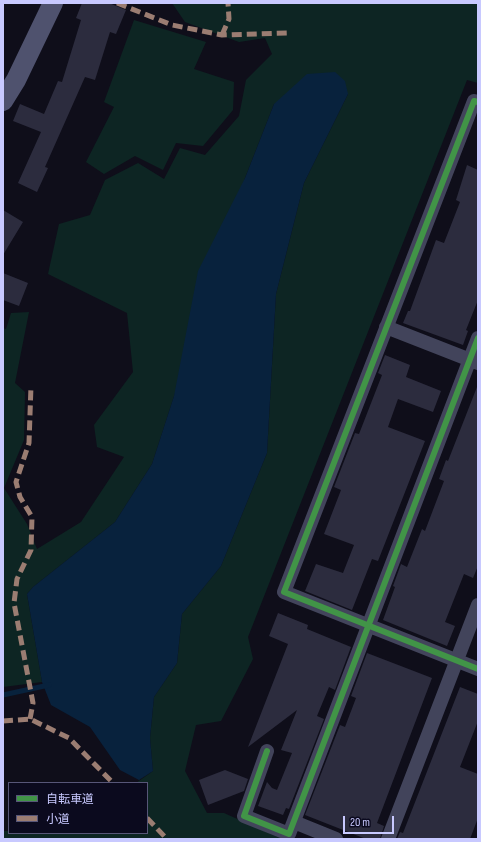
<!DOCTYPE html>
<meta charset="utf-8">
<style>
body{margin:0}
#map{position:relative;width:481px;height:842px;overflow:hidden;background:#0f0e1a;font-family:"Sofia Sans Condensed","Noto Sans JP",sans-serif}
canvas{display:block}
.frame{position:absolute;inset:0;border:4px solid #c8c9ff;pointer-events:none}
.legend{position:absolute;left:8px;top:782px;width:140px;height:52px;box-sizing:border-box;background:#0b0a1e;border:1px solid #575678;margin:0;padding:5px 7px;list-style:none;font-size:12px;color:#c8c9ff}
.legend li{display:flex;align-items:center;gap:8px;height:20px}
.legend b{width:20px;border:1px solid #575678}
.scale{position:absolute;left:343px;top:816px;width:51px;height:18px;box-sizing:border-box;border:2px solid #c8c9ff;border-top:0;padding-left:5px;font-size:12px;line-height:14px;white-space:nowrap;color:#c8c9ff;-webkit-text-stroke:3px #0b0a1e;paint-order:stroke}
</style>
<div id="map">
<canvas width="481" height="842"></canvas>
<div class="frame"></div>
<ul class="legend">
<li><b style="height:5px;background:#419447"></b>自転車道</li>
<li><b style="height:5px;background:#9b7d72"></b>小道</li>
</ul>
<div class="scale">20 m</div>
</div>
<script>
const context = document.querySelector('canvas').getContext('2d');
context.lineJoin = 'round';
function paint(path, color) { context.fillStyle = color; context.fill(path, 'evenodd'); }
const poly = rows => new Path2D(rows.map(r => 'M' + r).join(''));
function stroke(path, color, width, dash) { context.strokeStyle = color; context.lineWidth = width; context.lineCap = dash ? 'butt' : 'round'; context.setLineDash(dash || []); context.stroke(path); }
const green = poly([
 [172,3,478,3,478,83,467,80,248,637,253,659,221,721,196,725,185,771,207,813,224,813,282,839,3,839,3,831,9,831,9,833,147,833,147,783,136,783,153,771,150,738,154,697,177,663,182,614,221,566,267,453,276,294,304,183,348,94,274,104,245,178,152,464,115,522,33,587,27,594,42,682,3,687,3,328,6,329,11,313,29,312,15,383,25,392,24,440,4,488,27,524,37,549,81,522,124,457,97,447,94,425,133,372,127,313,48,274,59,224,90,215,105,180,138,163,164,179,180,148,205,155,239,116,246,80,272,54,265,38,239,42,185,22],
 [134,20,206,42,194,69,234,82,233,110,203,146,176,143,163,170,135,156,104,174,86,162,114,107,104,102]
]);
const water = poly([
 [335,72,345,81,348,94,304,183,276,294,267,453,221,566,182,614,177,663,154,697,150,738,153,771,139,780,120,770,90,727,51,705,42,682,27,594,33,587,115,522,152,464,174,396,198,271,245,178,274,104,307,74]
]);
const stream = poly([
 [3,695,49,685]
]);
const building = poly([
 [82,3,109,3,126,10,116,34,110,32,95,80,85,77,45,167,48,168,37,192,18,183,41,132,13,121,20,104,44,114,58,81,62,82,81,20,76,18],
 [467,165,478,170,478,300,466,330,468,331,463,345,403,323,408,311,410,311,436,240,444,243,460,202,456,200],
 [3,210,23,222,3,255],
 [3,273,28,283,19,306,3,300],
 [385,355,410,365,406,377,441,391,433,412,398,399,388,427,425,441,378,561,372,559,352,610,305,591,316,564,343,573,354,545,324,534,341,490,334,487,355,433,359,434,382,375,378,373],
 [477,387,478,566,473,578,464,574,445,622,455,626,447,646,383,620,395,587,393,586,401,564,407,567,422,529,425,531,444,481,439,479,446,460,448,461],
 [278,613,308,625,307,629,351,647,335,690,329,687,317,716,324,719,289,809,286,808,283,815,258,806,267,782,272,788,277,790,292,753,281,750,297,710,248,747,288,644,269,636],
 [367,653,432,678,377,823,384,826,380,839,366,839,305,815,340,725,345,727,356,698,351,696],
 [460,687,478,694,478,721,460,767,478,774,478,818,470,839,397,839,400,832,403,833],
 [225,770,248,779,244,791,208,805,199,780]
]);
const minor = poly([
 [478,102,474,101,284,592,478,669],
 [386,327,478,363],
 [267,751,244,816,289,834,478,338],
 [294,822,336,839],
 [388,839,478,605]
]);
const secondary = poly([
 [3,101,16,80,53,3]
]);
const quiet = poly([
 [117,3,172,25,222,35,288,33],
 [222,35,229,19,228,3],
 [30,719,33,703,14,603,17,579,31,550,32,517,20,497,16,482,29,443,31,386],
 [3,721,30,719,69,738,113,783],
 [147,818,167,839]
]);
const cycleway = poly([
 [478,102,474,101,284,592,478,669],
 [267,751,244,816,289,834,478,338]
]);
paint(green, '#0d2523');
paint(water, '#08223d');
stroke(stream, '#08223d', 5);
paint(building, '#2c2c3e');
stroke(minor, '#42445b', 14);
stroke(secondary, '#4f526e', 20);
stroke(quiet, '#9b7d72', 5, [10, 5]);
stroke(cycleway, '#419447', 6);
</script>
